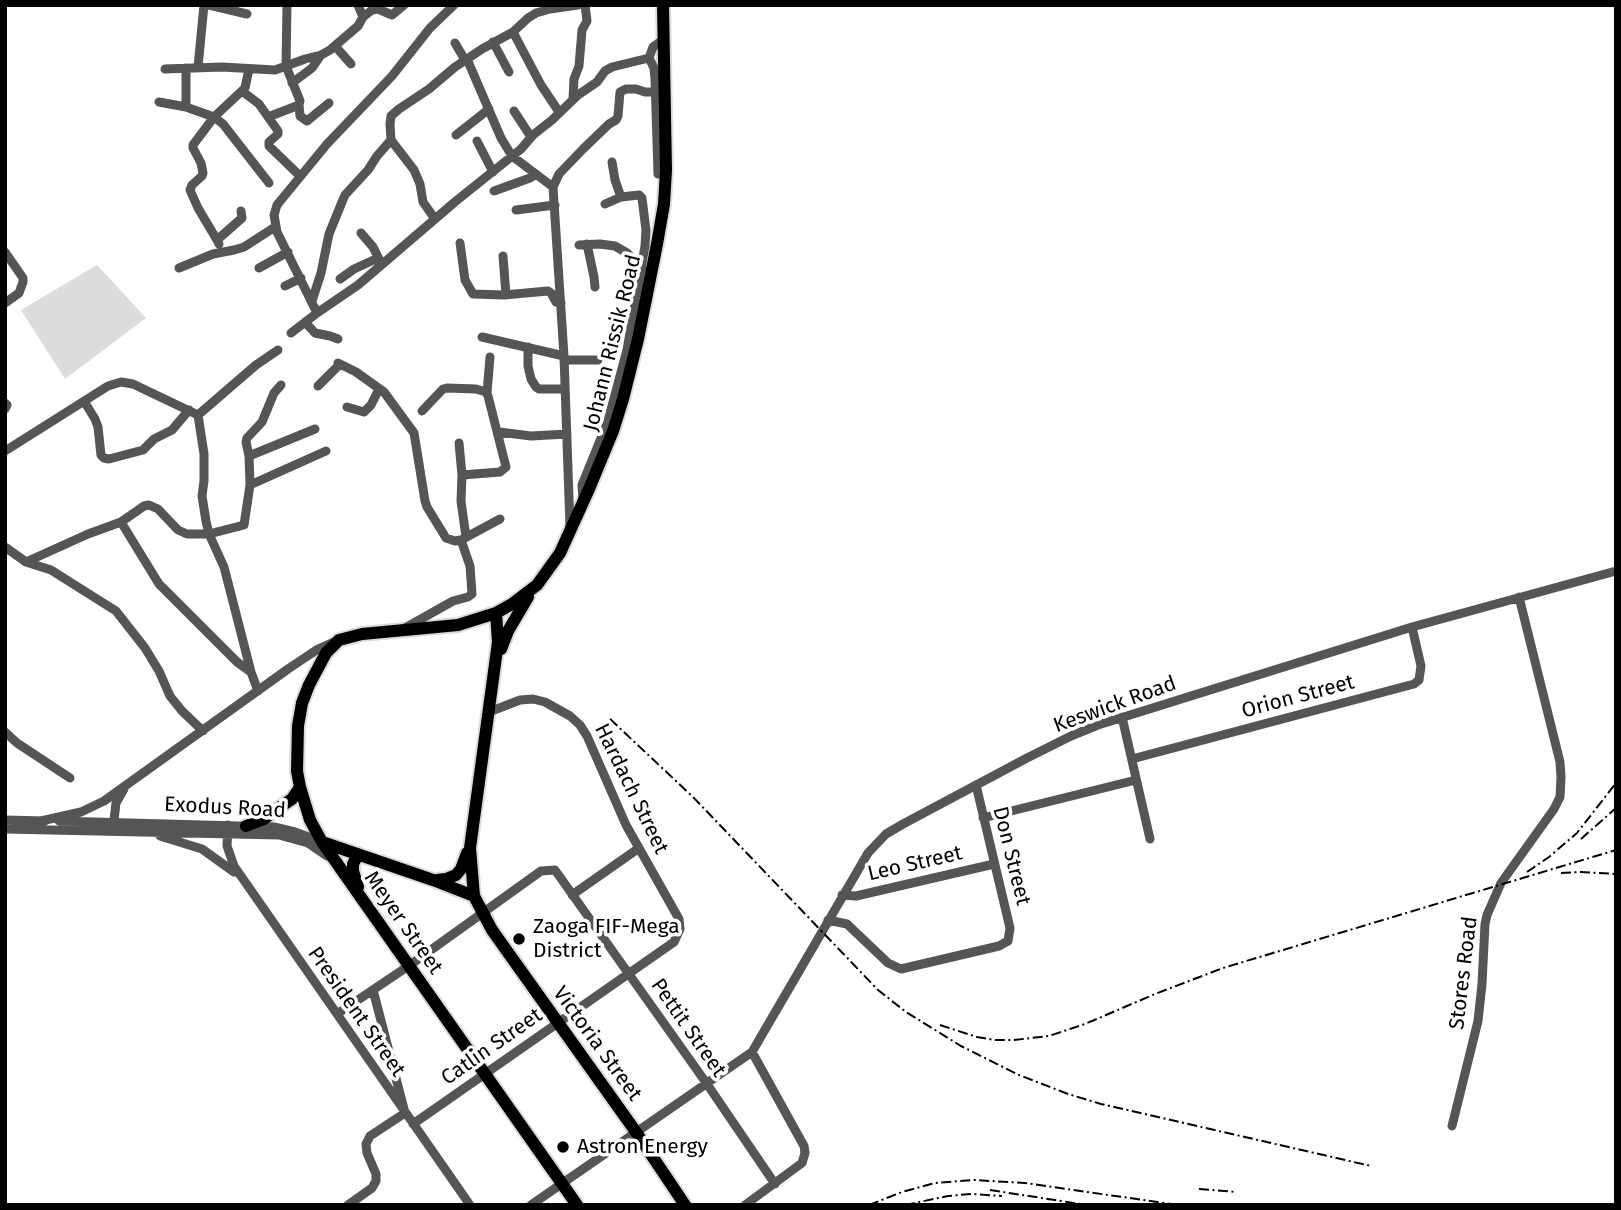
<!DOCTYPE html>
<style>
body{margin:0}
#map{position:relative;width:1621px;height:1210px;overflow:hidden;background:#fff;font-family:"Fira Sans",sans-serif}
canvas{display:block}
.frame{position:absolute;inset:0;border:7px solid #000;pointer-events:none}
</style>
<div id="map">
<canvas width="1621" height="1210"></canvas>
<div class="frame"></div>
</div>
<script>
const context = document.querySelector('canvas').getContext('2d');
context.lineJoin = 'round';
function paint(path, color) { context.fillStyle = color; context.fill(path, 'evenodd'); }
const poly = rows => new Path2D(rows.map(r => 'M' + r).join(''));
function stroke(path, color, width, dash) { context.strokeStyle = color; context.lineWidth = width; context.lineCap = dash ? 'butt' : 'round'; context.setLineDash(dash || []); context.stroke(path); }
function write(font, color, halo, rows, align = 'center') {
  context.font = font + ' "Fira Sans",sans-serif'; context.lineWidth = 7; context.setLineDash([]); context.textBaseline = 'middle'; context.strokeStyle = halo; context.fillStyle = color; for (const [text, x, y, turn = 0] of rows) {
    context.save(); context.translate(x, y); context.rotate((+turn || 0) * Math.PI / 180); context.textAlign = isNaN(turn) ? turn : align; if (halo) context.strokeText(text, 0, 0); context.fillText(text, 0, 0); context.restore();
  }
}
const green = poly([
 [97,265,146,318,65,379,21,310]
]);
const minor = poly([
 [209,5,247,14],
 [358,5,363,17],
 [513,32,541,85,559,112],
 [493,42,509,72],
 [455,43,465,60],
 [335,46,351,64],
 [649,58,654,68,655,79,658,174],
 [467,59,501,138,512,156,553,187,564,356,570,527],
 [198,67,204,5],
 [186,68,186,107],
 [165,69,222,67,275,70,286,66,287,5],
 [292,83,312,68,321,55],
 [242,91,259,104,278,131,278,134,269,142,269,146,300,176],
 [573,99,574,79,579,66,582,30,587,21,585,5],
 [159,102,186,107,214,117,223,124,269,183],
 [299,105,300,116,307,121,329,103],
 [514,111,531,137],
 [268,117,299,105,300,101,286,66,305,59,321,55,330,50,358,26,363,17,372,10,378,9,392,15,404,5],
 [456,135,489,109],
 [477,141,493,172],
 [612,162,615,180,621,197],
 [553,187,559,174,583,149,609,124,616,120,618,116,620,92,626,89,636,89,645,92,656,92],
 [494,191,530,178,536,174],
 [516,210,555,205],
 [435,219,423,202,420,184,414,170,391,140,390,124,391,116,399,109,429,89,455,67,482,49,513,32,528,18,536,13,550,9,578,5],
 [361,233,373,247,381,263],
 [217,240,198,208,190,190,192,185,202,176,203,173,201,163,193,148,193,145,214,117,245,88,249,69],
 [460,243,465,280,473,294,504,295,548,291,551,293,556,302,561,303],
 [219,244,217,240,242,218,241,211],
 [587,244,594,277,595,287],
 [579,245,600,244,615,246,627,253,642,268],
 [5,252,23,278,23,282,19,293,5,303],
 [503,256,506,295],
 [179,268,213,254,234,250,244,247,275,227],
 [259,268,288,252],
 [340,279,354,269,378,258],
 [285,286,301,278],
 [312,301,321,273,329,234,342,202,345,195,368,170,377,156,391,140],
 [317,313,277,232,274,215,277,205,327,144,392,76,430,28,454,5],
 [305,322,315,333,330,336,338,339],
 [291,333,317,313,358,285,456,201,521,149,533,135,552,120,578,95,597,82,605,71,612,67,649,58,653,47,663,40],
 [482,337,564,356],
 [528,347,528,366,531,379,536,387,539,389,565,389],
 [564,360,598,360],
 [338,363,356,372,384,392,414,433,425,501,427,507,446,538,455,541,461,540,500,519],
 [318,386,340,364],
 [487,393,490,357],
 [84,401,95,419,98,427,101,455,104,458,109,459,143,450,154,439,172,430,189,410],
 [5,403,7,405,5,409],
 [347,407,364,412,371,405,379,389],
 [422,411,443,389,447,388,476,389,486,392,488,396,506,467,500,472,462,475],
 [198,415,256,365,278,350],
 [499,432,531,436,567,434],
 [459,443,462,475,461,501,466,537],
 [5,451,108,386,121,382,133,384,198,415,204,454,204,481,202,496,206,521,209,534,224,567,251,672],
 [249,456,315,429],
 [250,485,326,451],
 [583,500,582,485,608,421,627,350,645,246,646,230,642,198,639,195,621,197,605,204],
 [121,522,144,506,149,505,158,509,178,530,187,534,209,534,244,525,250,485,249,456,246,442,247,438,262,422,274,393,281,385],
 [5,547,26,562,51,570,116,611,145,648,159,671,170,696,182,711,203,731],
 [26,562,88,534,121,522,159,584,237,662,251,672,258,691],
 [405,628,453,601,468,597,472,594,470,566,461,540],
 [1122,717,1150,839],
 [5,732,17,743,70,778],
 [1132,759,1414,684,1419,680,1421,666,1412,627],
 [983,818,1136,780],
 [5,820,45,821],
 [41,821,81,812,104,801,288,669,318,649,334,642],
 [59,821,274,827,295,832,322,842],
 [228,825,227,846,234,866,470,1205],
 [5,829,279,835,308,843,327,856],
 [113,829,116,803,124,789],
 [160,836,202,849,234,872],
 [572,895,639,848],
 [842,895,856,896,994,864],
 [828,920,847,924,888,963,901,969,999,946,1008,941,1010,928,976,785],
 [337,1014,410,965,541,871,555,870,707,1084,775,1184],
 [413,1124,674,942,680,929,679,919,626,825,587,736,580,725,570,716,545,702,533,699,520,700,489,712],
 [1452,1126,1478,1021,1482,984,1485,924,1487,915,1501,883,1554,809,1560,797,1561,777,1560,762,1519,597],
 [348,1205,372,1188,376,1181,376,1174,367,1153,366,1144,370,1136,405,1113,373,990],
 [531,1205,752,1052,868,853,886,834,903,824,1027,758,1071,736,1098,725,1412,627,1616,571],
 [745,1205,802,1163,805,1153,804,1146,752,1052]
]);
const major = poly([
 [496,613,498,642,470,848,474,896,492,930,636,1132,685,1205],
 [501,649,508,631,528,597],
 [246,826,264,819,283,805,292,799,300,787],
 [322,842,433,880,474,896],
 [358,854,353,864,353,871,358,887],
 [437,880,446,879,456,875,461,869,467,853],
 [577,1205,322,842,310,820,300,787,297,771,298,726,302,703,309,685,326,653,339,640,362,634,458,625,496,613,512,604,537,585,560,553,589,489,613,431,623,399,638,339,657,244,664,204,666,170,663,5]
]);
const rail = poly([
 [610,719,693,797,878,990,906,1012,961,1046,1019,1075,1068,1094,1101,1104,1371,1166],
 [1581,839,1616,808],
 [1527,872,1549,857,1577,833,1616,783],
 [1561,873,1580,872,1616,874],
 [940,1025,977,1037,995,1040,1014,1040,1049,1036,1085,1024,1155,994,1223,968,1616,850],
 [1199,1189,1236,1192],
 [990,1190,1087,1205],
 [869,1205,902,1192,935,1183,974,1180,1025,1183,1178,1205],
 [905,1205,948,1196,971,1194,1002,1196]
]);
const markers = [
 [519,939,7,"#000"],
 [563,1147,7,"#000"]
];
const streetNames = [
 ["Johann Rissik Road",613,343,-76],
 ["Orion Street",1298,697,-15],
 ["Keswick Road",1115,705,-20],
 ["Hardach Street",631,789,64],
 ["Exodus Road",225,808,3],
 ["Don Street",1011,856,76],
 ["Leo Street",915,864,-13],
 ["Meyer Street",403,923,55],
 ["Stores Road",1464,973,-83],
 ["President Street",356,1012,55],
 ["Pettit Street",688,1028,55],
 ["Victoria Street",597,1044,54],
 ["Catlin Street",492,1047,-35]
];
const poiNames = [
 ["Zaoga FIF-Mega",533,927],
 ["District",533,951],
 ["Astron Energy",577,1147]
];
paint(green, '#dcdcdc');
stroke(major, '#dbdbdb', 16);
stroke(minor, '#555', 9);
stroke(major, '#000', 12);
stroke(rail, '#000', 2, [10, 3.5, 2, 3.5]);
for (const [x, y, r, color] of markers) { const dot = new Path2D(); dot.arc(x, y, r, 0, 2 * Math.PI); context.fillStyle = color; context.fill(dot); stroke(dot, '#fff', 2.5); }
write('21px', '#000', '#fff', streetNames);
write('21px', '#000', '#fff', poiNames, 'left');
</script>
